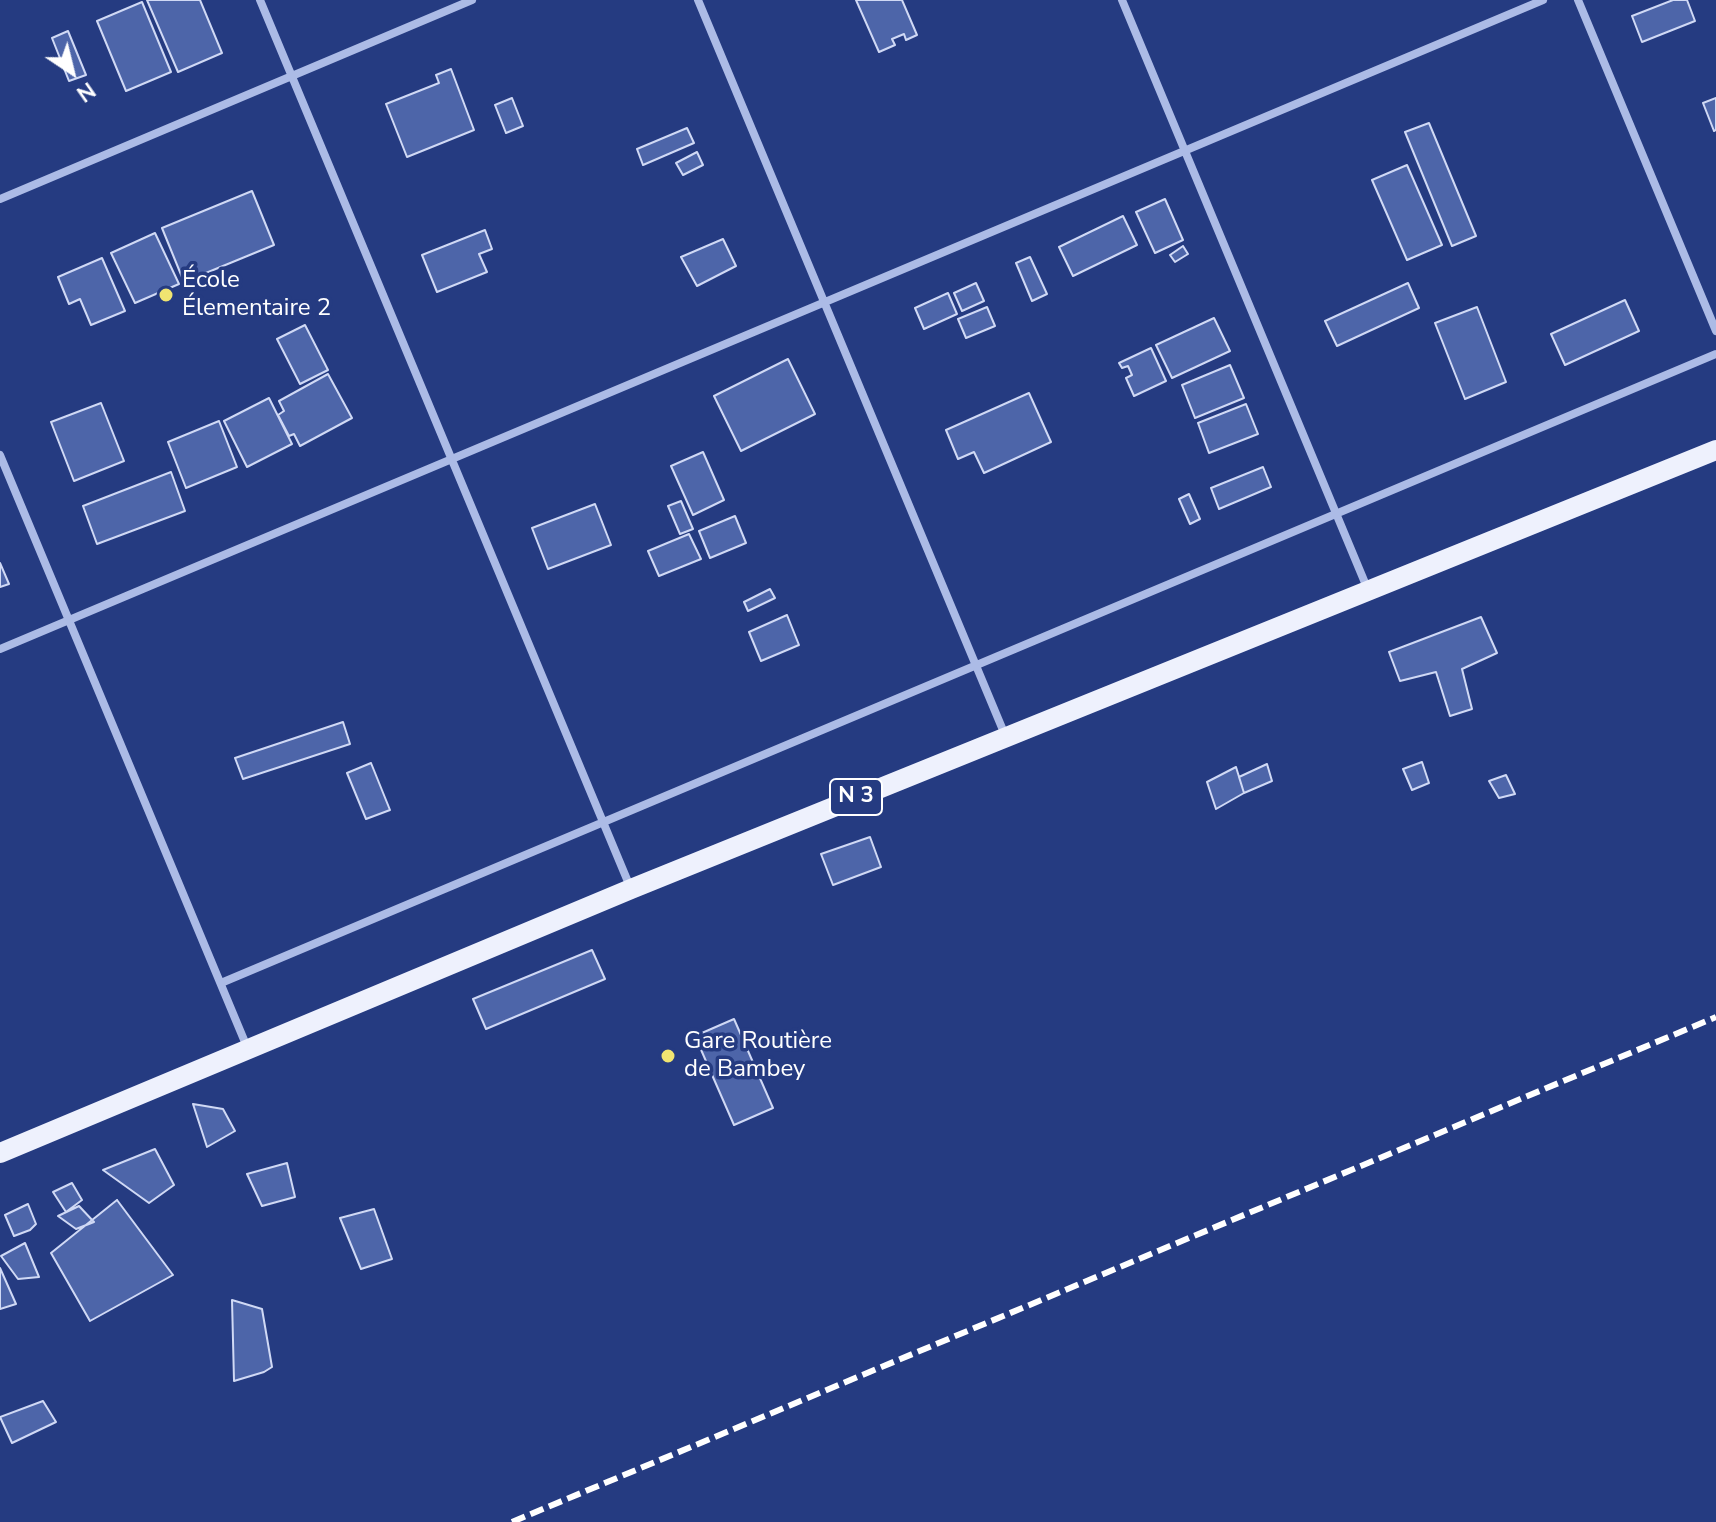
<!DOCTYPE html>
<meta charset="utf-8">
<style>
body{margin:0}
#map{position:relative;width:1716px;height:1522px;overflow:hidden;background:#253b81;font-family:"Nunito Sans",sans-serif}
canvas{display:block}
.north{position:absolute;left:32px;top:32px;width:80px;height:80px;-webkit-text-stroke:6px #253b81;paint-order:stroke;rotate:145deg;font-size:22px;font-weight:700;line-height:32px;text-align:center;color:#fff}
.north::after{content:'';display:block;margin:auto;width:28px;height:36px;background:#fff;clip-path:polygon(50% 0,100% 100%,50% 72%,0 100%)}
</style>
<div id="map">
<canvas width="1716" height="1522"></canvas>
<div class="north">N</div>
</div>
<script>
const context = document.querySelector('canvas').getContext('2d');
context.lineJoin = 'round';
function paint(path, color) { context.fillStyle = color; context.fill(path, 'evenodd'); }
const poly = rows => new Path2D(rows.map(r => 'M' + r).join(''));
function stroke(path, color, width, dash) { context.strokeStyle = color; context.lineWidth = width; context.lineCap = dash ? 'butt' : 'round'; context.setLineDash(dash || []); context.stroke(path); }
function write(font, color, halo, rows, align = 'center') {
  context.font = font + ' "Nunito Sans",sans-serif'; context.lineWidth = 7; context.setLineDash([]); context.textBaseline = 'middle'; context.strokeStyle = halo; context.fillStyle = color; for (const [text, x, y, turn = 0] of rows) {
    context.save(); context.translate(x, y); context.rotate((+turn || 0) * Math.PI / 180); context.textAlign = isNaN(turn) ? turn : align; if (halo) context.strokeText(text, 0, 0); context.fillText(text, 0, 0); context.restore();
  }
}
const building = poly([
 [147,0,200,0,222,53,178,72,147,0],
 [856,0,902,0,917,35,906,40,904,34,892,39,895,45,879,52,856,0],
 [1673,0,1687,0,1695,21,1642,42,1632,16,1673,0],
 [142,2,171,72,126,91,97,21,142,2],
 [68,31,86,75,69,81,52,38,68,31],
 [451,69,474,130,407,157,386,104,439,83,436,75,451,69],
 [512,98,523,126,506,133,495,105,512,98],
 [1716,98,1716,130,1714,131,1703,103,1716,98],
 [1429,123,1476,236,1452,246,1405,132,1429,123],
 [687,128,694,143,643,165,637,149,687,128],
 [697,152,703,165,683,175,676,163,697,152],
 [1407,165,1442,245,1407,260,1372,180,1407,165],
 [252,191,274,245,184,282,162,228,252,191],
 [1165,199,1183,240,1155,253,1136,212,1165,199],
 [1123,216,1137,245,1073,276,1059,247,1123,216],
 [485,230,492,249,479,254,487,272,437,292,422,255,485,230],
 [155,233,179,284,135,303,111,253,155,233],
 [723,239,736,266,697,286,681,257,723,239],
 [1183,246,1188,254,1175,262,1170,255,1183,246],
 [1030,257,1047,294,1032,301,1016,263,1030,257],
 [102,258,125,311,91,325,80,299,69,304,58,277,102,258],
 [976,283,984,301,962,311,954,293,976,283],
 [1408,283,1419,308,1337,346,1325,321,1408,283],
 [948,293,957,314,924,329,915,308,948,293],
 [1625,300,1639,331,1565,365,1551,334,1625,300],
 [987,307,995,326,966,338,958,319,987,307],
 [1477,307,1506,382,1465,399,1435,323,1477,307],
 [1214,318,1230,351,1172,378,1156,345,1214,318],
 [305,325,328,370,300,384,277,339,305,325],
 [1151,348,1166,381,1134,396,1126,378,1132,375,1128,366,1122,368,1119,363,1151,348],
 [788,359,815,414,741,451,714,396,788,359],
 [1230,365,1244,398,1195,418,1182,385,1230,365],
 [328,374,352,418,300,446,294,434,289,436,278,415,284,411,279,401,328,374],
 [1029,393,1051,442,984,473,974,452,958,459,946,430,1029,393],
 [269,398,292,444,247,467,224,421,269,398],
 [101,403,124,461,74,481,51,422,101,403],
 [1246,404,1258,434,1209,453,1198,423,1246,404],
 [219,421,237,467,186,488,168,442,219,421],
 [703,452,724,500,693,515,671,466,703,452],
 [1263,467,1271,487,1219,509,1211,488,1263,467],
 [171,472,185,511,97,544,83,506,171,472],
 [1189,494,1200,519,1190,524,1179,499,1189,494],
 [681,501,693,529,680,534,668,506,681,501],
 [595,504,611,545,548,569,532,528,595,504],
 [735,516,746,543,710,558,699,531,735,516],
 [689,534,701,559,659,576,648,551,689,534],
 [0,563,9,584,0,587,0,563],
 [770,589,775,598,748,611,744,602,770,589],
 [787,615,799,645,761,661,749,632,787,615],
 [1481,617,1497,653,1462,669,1472,709,1450,716,1436,672,1400,681,1389,652,1481,617],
 [343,722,350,744,243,779,235,758,343,722],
 [1422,762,1429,783,1412,790,1403,769,1422,762],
 [371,763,390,810,366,819,347,773,371,763],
 [1267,764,1272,781,1244,793,1239,777,1267,764],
 [1236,767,1244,793,1216,809,1207,782,1236,767],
 [1506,775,1515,794,1499,798,1489,781,1506,775],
 [870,837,881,867,833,885,821,854,870,837],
 [592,950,605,979,486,1029,473,999,592,950],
 [734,1019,773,1108,734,1125,695,1036,734,1019],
 [193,1104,223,1109,235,1131,207,1147,193,1104],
 [155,1149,174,1185,149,1203,103,1170,155,1149],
 [287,1163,295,1197,262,1206,247,1174,287,1163],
 [72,1183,82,1200,66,1212,53,1192,72,1183],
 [117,1200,173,1275,90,1321,51,1253,117,1200],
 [28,1204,36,1224,30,1230,14,1236,5,1215,28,1204],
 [79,1206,94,1222,76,1229,58,1216,79,1206],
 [374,1209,392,1259,361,1269,340,1218,374,1209],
 [25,1243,39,1277,18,1279,1,1256,25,1243],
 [0,1268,16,1304,0,1309,0,1268],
 [232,1300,262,1309,272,1367,264,1372,234,1381,232,1300],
 [43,1401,56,1422,12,1443,0,1417,43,1401]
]);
const street = poly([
 [260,0,631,889],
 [698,0,1005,735],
 [1122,0,1368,590],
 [1578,0,1716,331],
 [0,199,472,0],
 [0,455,247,1047],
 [0,649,1543,0],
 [221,983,1716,354]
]);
const primary = poly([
 [0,1153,631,889,1716,450]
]);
const rail = poly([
 [512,1522,1716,1017]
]);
const markers = [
 [166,295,8,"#f0e471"],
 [668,1056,8,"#f0e471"]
];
const shields = [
 [856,797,52]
];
const shieldNames = [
 ["N 3",856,797]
];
const poiNames = [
 ["École",182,281],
 ["Élementaire 2",182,309],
 ["Gare Routière",684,1042],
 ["de Bambey",684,1070]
];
paint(building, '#4d65a9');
stroke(building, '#d0d9f5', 2);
stroke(street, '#acbbe6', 8);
stroke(primary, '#eef1fd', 20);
stroke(rail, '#fff', 6, [14, 6]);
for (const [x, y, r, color] of markers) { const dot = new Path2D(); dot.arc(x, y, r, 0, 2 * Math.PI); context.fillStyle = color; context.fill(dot); stroke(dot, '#253b81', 3); }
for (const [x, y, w] of shields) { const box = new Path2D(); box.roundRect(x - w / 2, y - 18, w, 36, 6); context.fillStyle = '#253b81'; context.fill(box); stroke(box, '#fff', 2); }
write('bold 22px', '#fff', null, shieldNames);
write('24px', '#fff', '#253b81', poiNames, 'left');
</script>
